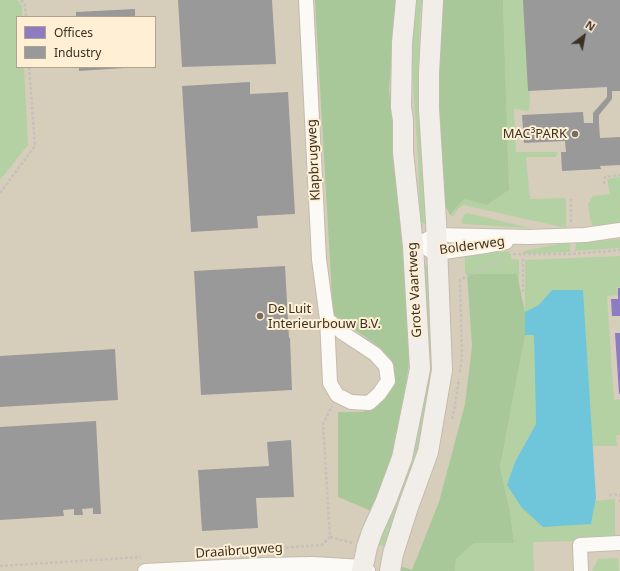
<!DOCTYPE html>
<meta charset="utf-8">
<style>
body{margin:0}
#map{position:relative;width:620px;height:571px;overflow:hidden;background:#e8decc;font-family:"Noto Sans",sans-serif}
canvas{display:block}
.legend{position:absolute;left:16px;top:16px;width:140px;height:52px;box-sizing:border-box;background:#ffefd4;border:1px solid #b0a38e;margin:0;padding:5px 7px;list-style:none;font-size:12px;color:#393124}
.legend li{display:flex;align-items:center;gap:8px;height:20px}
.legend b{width:20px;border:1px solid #b0a38e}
.north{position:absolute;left:564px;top:16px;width:40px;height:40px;-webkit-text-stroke:3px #ffefd4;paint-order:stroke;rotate:32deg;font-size:11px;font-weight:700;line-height:16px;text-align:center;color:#393124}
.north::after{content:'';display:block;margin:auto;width:14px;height:18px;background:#393124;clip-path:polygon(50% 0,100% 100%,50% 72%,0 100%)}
</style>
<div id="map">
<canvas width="620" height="571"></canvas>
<ul class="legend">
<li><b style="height:11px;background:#8e7cc3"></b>Offices</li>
<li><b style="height:11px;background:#999"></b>Industry</li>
</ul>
<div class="north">N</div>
</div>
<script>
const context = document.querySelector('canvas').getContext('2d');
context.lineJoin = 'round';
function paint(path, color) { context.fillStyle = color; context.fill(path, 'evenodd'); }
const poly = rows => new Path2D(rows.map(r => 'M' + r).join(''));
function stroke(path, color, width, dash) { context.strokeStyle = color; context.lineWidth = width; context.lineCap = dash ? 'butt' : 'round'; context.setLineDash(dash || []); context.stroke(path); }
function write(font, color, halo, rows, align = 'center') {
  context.font = font + ' "Noto Sans",sans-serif'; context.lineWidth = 4; context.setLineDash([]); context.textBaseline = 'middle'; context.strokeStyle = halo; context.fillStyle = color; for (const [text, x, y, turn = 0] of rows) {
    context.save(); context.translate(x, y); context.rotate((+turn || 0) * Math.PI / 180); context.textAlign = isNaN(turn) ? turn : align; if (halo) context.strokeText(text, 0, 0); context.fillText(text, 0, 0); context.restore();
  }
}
const industrial = poly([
 [0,0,620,0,620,571,0,571],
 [17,17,155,17,155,67,17,67]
]);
const green = poly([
 [0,0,17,0,22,6,22,17,17,17,17,67,24,67,28,145,0,180],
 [412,0,422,0,420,18,418,81,429,220,425,224,420,222,418,158,410,37],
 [503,0,525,0,530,96,529,111,514,109,516,152,558,152,556,157,526,157,530,199,566,198,566,228,463,205,458,209,453,216,450,215,464,199,487,205,509,190],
 [620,177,620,224,593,228,590,218,588,204,593,196,610,194,607,179],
 [467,213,531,228,463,224,461,221,464,215],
 [620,239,620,248,575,251,576,243],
 [570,242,570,252,522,254,524,251],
 [509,251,512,259,519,260,519,283,517,274,465,274,465,254],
 [620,256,620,287,617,287,618,295,607,296,614,400,620,399,620,435,616,435,617,446,592,446,583,290,553,290,539,305,525,312,525,260],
 [423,265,431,266,433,378,422,443,386,547,374,543,410,439],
 [525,335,534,335,536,424,515,462,591,524,595,501,615,499,615,535,584,541,533,542,534,571,455,571,456,559,474,543,514,542,510,511,500,467],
 [618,558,619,571,592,571,598,559]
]);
const forest = poly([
 [315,0,397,0,389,89,395,147,410,358,393,459,371,511,338,497,338,412,363,412,379,401,390,364,382,349,333,314],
 [440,0,503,0,509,190,487,205,464,199,450,215,442,199,438,75],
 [467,274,517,274,525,312,525,335,500,467,510,511,514,543,474,543,456,559,455,571,399,571,400,566,412,570,439,502,465,404,472,346]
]);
const water = poly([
 [552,290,583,290,596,498,591,524,543,527,522,508,507,485,515,462,536,424,534,335,525,335,525,312,539,305]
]);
const offices = poly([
 [618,288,620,288,620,316,612,316,611,299,618,299],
 [615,333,620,333,620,394,619,394]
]);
const industry = poly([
 [178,0,272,0,276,64,182,67],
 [523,0,620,0,620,91,612,91,612,99,599,115,599,123,600,138,620,137,620,165,600,166,601,169,562,171,561,152,566,152,565,141,524,143,522,115,583,112,584,123,593,123,593,113,607,97,607,87,528,91],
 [135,9,135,17,76,17,76,12],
 [79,67,124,67,124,68,79,71],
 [250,82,250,94,288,92,295,214,257,216,258,228,191,232,182,86],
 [285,266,289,338,290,338,292,390,201,395,194,271],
 [115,349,118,400,0,407,0,356],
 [96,421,101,514,93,514,93,508,82,509,83,515,74,515,74,509,63,510,64,516,0,520,0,427],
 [291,440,294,497,256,498,258,528,202,531,198,470,269,466,267,442]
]);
const path = poly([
 [21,0,25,5,26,17],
 [604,184,605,177,620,175],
 [0,193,35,146,29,67],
 [571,199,571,222],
 [513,254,571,254,620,250],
 [523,292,523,257],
 [460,372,462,355,460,280,505,257],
 [452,419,454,411,459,379],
 [620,494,620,503],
 [609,495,619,494],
 [330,537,353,543],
 [206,553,322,545,330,537,323,424,332,406],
 [0,566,141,557]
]);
const street = poly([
 [306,0,319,259,327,319,330,383,337,395,351,402,369,403,379,394,388,381,386,366,375,354,343,333,327,319],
 [413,246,436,235,529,237,585,235,620,230],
 [429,250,437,253,485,246,506,242],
 [145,571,264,565,313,564,363,567,368,571],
 [581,571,580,545,620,543]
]);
const secondary = poly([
 [362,571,367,547,372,532,386,501,402,458,420,369,413,246,403,152,403,120,401,107,402,43,406,0],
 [390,571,393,554,408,507,428,452,442,370,436,221,429,109,429,73,433,0]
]);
const markers = [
 [575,134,4,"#766e5f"],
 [260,316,4,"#766e5f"]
];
const poiNames = [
 ["MAC³PARK",567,134],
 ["De Luit",268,309,"left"],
 ["Interieurbouw B.V.",268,324,"left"]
];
const streetNames = [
 ["Klapbrugweg",314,160,-93],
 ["Bolderweg",472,246,-8],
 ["Grote Vaartweg",415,290,-93],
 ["Draaibrugweg",239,551,-4]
];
paint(industrial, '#d7cdbb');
paint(green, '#b4d1a4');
paint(forest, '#a9c899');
paint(water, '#6fc6da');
paint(offices, '#8e7cc3');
paint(industry, '#999');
stroke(street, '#c4bbad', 16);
stroke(secondary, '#c4bbad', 22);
stroke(path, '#c6c1ba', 2.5, [3, 2]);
stroke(street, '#fcfaf7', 14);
stroke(secondary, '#f1eeea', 20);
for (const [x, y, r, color] of markers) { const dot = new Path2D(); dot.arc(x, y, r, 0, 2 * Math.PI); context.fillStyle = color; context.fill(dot); stroke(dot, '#ffefd4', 1.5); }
write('13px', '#393124', '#ffefd4', poiNames, 'right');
write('13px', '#393124', '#ffefd4', streetNames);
</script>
